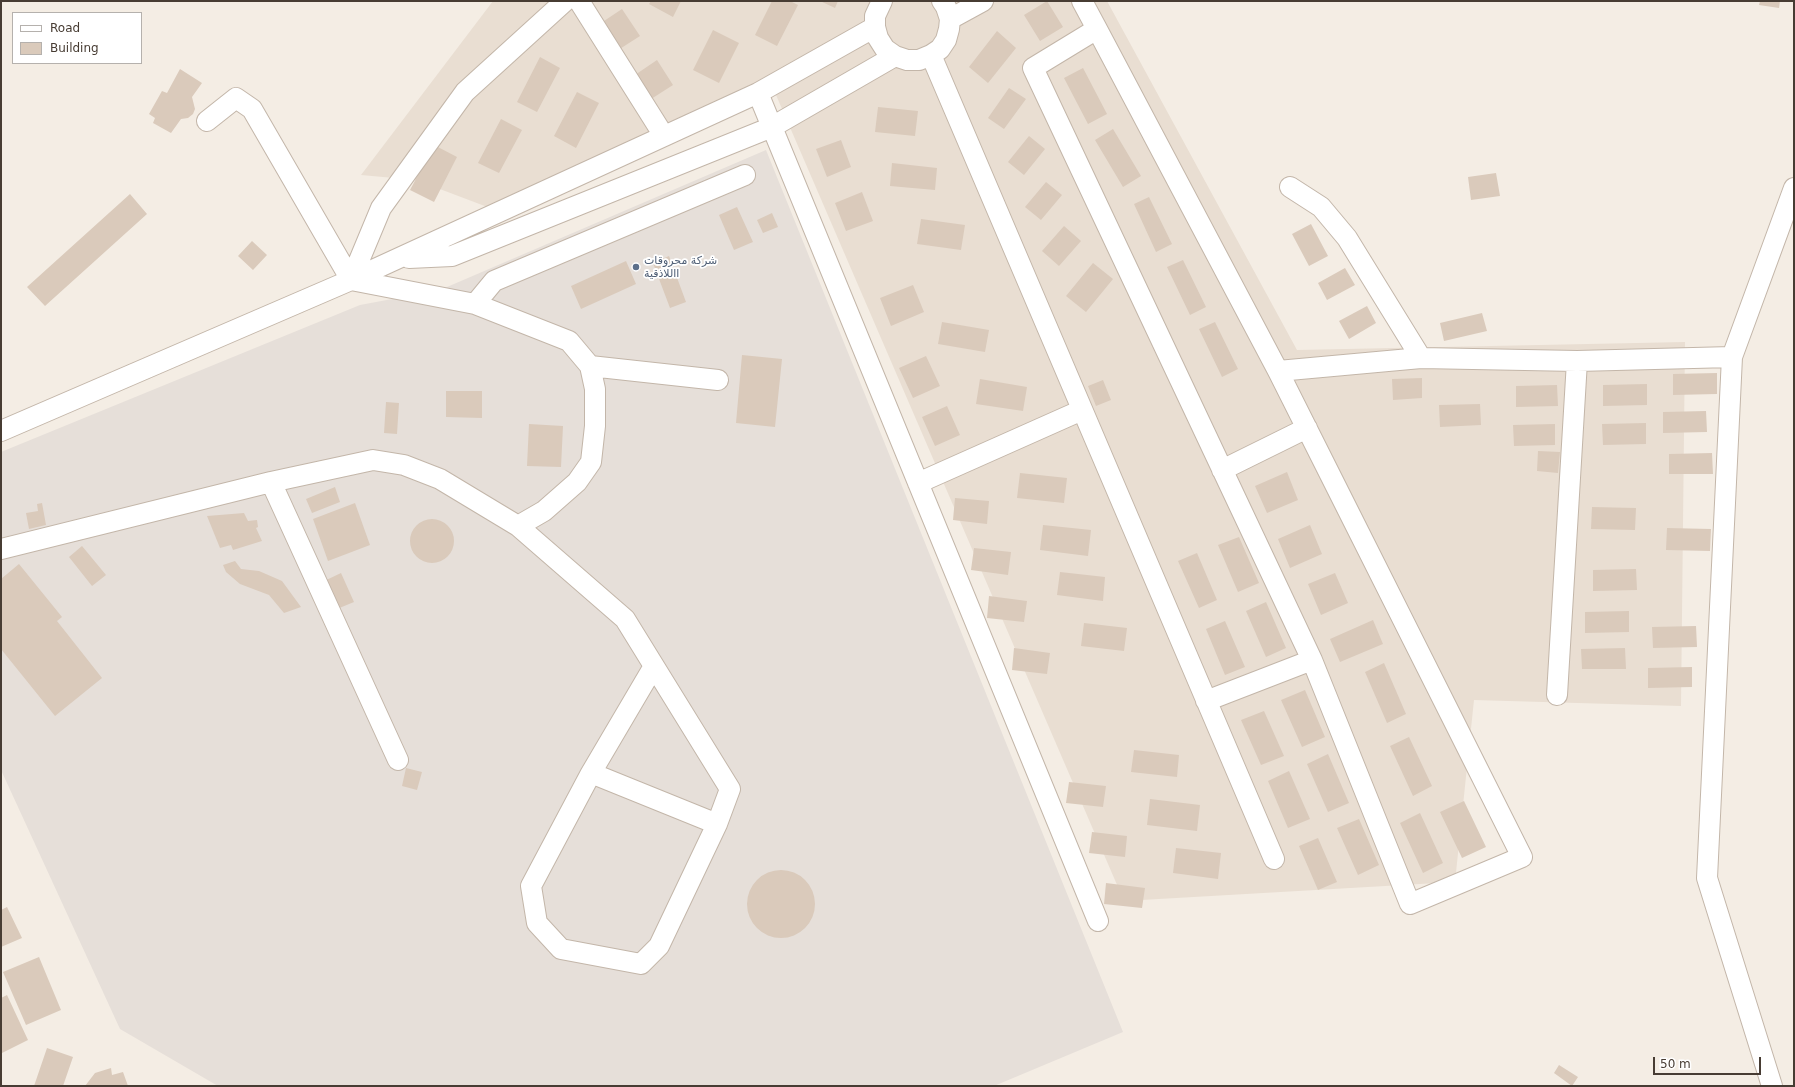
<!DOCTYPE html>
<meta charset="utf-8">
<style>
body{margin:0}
#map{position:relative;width:1795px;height:1087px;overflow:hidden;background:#f4ede4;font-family:"DejaVu Sans",sans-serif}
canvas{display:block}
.frame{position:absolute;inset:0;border:2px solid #473c33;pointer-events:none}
.legend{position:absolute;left:12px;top:12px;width:130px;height:52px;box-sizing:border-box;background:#fff;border:1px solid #b5b1ad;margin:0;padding:5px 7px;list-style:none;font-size:12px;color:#473c33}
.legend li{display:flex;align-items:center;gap:8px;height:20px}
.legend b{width:20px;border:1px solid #b5b1ad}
.scale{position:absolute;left:1653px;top:1057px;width:108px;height:18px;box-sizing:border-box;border:2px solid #473c33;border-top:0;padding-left:5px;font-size:12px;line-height:14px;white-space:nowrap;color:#473c33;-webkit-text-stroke:3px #fff;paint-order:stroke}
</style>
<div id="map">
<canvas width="1795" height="1087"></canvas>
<div class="frame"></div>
<ul class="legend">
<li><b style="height:5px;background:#fff"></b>Road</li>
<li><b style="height:11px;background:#dacabb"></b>Building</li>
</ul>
<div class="scale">50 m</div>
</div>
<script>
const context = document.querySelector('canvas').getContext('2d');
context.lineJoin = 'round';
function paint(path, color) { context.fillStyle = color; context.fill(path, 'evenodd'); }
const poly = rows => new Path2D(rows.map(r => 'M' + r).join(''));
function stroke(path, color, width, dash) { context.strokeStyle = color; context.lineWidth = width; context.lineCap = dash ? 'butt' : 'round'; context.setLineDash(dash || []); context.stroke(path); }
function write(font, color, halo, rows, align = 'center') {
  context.font = font + ' "DejaVu Sans","Noto Sans Arabic",sans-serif'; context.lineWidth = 3.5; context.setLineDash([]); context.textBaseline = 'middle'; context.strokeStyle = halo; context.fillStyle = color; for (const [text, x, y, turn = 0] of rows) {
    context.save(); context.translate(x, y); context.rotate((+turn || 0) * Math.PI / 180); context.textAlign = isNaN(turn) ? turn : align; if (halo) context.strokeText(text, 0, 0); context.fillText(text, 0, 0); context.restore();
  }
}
const residential = poly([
 [493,1,1107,1,1297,350,1685,342,1681,706,1474,700,1455,882,1124,901,773,88,490,208,416,180,361,175]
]);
const industrial = poly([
 [766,150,1123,1032,994,1086,218,1086,120,1029,1,770,1,452,360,305,440,290]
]);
const building = poly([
 [651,1,681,1,673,17,649,4],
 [772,1,790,1,798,5,777,46,755,35],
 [820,1,838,1,835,8],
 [1047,1,1063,27,1040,41,1024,15],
 [1760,1,1780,1,1779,8,1759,5],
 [622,9,640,36,615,52,598,25],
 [713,30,739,43,719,83,693,70],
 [997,31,1016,48,988,83,969,67],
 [540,57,560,68,537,112,517,102],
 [657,60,673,85,648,101,632,77],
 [1083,68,1107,114,1088,124,1064,78],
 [180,69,202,83,192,97,195,109,193,114,188,118,181,119,171,133,153,123,155,118,149,114,162,91,167,93],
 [1009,88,1026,99,1004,129,988,118],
 [577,92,599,103,576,148,554,136],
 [878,107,918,111,915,136,875,132],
 [501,119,522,130,499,173,478,163],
 [1113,129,1141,176,1123,187,1095,140],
 [1029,136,1045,149,1024,175,1008,162],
 [841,140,851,167,827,177,816,149],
 [434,145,457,157,434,202,410,190],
 [892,163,937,168,935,190,890,186],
 [1496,173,1500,196,1471,200,1468,177],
 [1046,182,1062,195,1041,220,1025,207],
 [862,192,873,221,846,231,835,203],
 [130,194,147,214,45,306,27,287],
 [1149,197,1172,244,1156,252,1134,204],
 [737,207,753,242,734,250,719,215],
 [772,213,778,227,763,233,757,220],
 [921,219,965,225,961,250,917,244],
 [1311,224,1328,256,1309,266,1292,234],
 [1064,226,1081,241,1059,266,1042,251],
 [252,241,267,255,253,270,238,256],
 [669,256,686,302,670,308,653,263],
 [1183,260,1206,307,1190,315,1167,267],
 [626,261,636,284,581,309,571,286],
 [1093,263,1113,279,1086,312,1066,296],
 [1345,268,1355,285,1327,300,1318,283],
 [913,285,924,312,891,326,880,298],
 [1367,306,1376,323,1349,339,1339,321],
 [1482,313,1487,331,1444,341,1440,323],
 [942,322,989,330,985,352,938,344],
 [1215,322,1238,369,1222,377,1199,329],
 [742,355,782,359,775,427,736,423],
 [926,356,940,386,913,398,899,368],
 [1717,373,1717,394,1673,395,1673,374],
 [1422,378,1422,398,1393,400,1392,379],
 [980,379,1027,387,1023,411,976,404],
 [1103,380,1111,400,1096,406,1088,386],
 [1647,384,1647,405,1603,406,1603,385],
 [1557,385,1558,406,1516,407,1516,386],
 [446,391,482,391,482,418,446,417],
 [386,402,399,403,397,434,384,433],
 [1480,404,1481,425,1440,427,1439,405],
 [947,406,960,435,935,446,922,417],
 [1706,411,1707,432,1663,433,1663,412],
 [1646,423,1646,444,1603,445,1602,424],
 [529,424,563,426,561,467,527,466],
 [1555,424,1555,445,1514,446,1513,425],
 [1538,451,1560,452,1558,473,1537,471],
 [1712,453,1713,474,1669,474,1669,454],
 [1287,472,1298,500,1267,513,1255,486],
 [1020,473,1067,478,1064,503,1017,498],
 [335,487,340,502,312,513,306,499],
 [955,498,989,501,987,524,953,520],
 [42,503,46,525,29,529,26,513,38,511,37,504],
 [355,503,370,545,328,561,313,519],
 [1592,507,1636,508,1635,530,1591,529],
 [244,513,248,521,257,520,258,527,256,528,262,541,233,550,231,545,220,548,207,516],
 '410 541a22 22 0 1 1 44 0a22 22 0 1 1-44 0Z',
 [1043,525,1091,530,1088,556,1040,550],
 [1310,525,1322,554,1290,568,1278,539],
 [1667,528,1711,529,1710,551,1666,550],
 [1239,537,1259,583,1238,592,1218,545],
 [82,546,106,575,92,586,69,557],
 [974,548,1011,552,1008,575,971,570],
 [1197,553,1217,600,1199,608,1178,561],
 [235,561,241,569,259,571,282,581,301,607,284,613,269,595,240,584,226,572,223,565],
 [19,564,62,617,57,621,102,678,55,716,1,649,1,579],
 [1636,569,1637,590,1593,591,1593,570],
 [1060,572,1105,577,1103,601,1057,595],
 [341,573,354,602,332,611,320,583],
 [1335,573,1348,603,1321,615,1308,584],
 [989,596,1027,601,1024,622,987,618],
 [1266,602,1286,648,1266,657,1246,611],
 [1629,611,1629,632,1585,633,1585,612],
 [1373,620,1383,644,1340,662,1330,639],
 [1225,621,1245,667,1225,675,1206,629],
 [1084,623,1127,628,1124,651,1081,646],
 [1696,626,1697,647,1653,648,1652,627],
 [1014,648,1050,653,1047,674,1012,670],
 [1625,648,1626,669,1582,669,1581,649],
 [1384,663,1406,714,1387,723,1365,672],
 [1692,667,1692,687,1648,688,1648,668],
 [1305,690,1325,737,1302,747,1281,700],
 [1264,711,1284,756,1261,765,1241,720],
 [1409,737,1432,786,1413,796,1390,746],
 [1134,750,1179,755,1177,777,1131,772],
 [1328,754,1349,803,1328,812,1307,764],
 [406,768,422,772,417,790,402,786],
 [1289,771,1310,819,1288,828,1268,781],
 [1069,782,1106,786,1103,807,1066,803],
 [1150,799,1200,805,1197,831,1147,825],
 [1464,801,1486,847,1462,858,1440,812],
 [1420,813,1443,863,1423,873,1400,823],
 [1359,819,1379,865,1358,875,1337,828],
 [1092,832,1127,836,1125,857,1089,853],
 [1318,838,1337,882,1318,890,1299,846],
 [1176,848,1221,853,1218,879,1173,873],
 '747 904a34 34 0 1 1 68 0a34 34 0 1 1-68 0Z',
 [1106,883,1145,888,1142,908,1104,904],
 [7,907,22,938,1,947,1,910],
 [39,957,61,1010,26,1025,3,972],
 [7,995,28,1040,2,1053,1,998],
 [47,1048,73,1057,63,1086,34,1086],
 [1559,1065,1578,1077,1572,1086,1554,1073],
 [111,1068,112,1075,123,1072,128,1086,85,1086,95,1073]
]);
const minor = poly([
 [579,1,664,136],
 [882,1,875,16,875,27,878,38,885,49,895,56,907,60,919,60,931,55,940,49,946,40,949,29,950,19,946,7,942,1],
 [1082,1,1097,29,1278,371,1522,857,1410,904,1312,660,1033,68,1097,29],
 [950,19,983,1],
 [931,55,1274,859],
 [758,93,1098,921],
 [207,121,236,98,252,109,351,280,475,304,569,341,590,366,595,389,595,426,591,462,577,482,544,511,518,526],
 [1290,187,1321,207,1347,238,1421,358],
 [409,258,452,256,772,127,895,56],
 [351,280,758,93,875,27],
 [475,304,494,281,745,175],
 [590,366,718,380],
 [1278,371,1421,358,1577,361,1732,357],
 [1,431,351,280,381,208,465,92,565,1],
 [1222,470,1307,428],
 [271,482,398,760],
 [918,483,1082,410],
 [1,549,271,482,373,460,404,465,440,479,518,526,625,619,730,789,717,824,659,946,641,964,561,949,537,923,531,886,591,773,654,666],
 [1557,695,1577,361],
 [1206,701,1312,660],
 [591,773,717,824],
 [1772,1086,1707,878,1732,357,1794,188]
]);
const markers = [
 [636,267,4,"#5c6f8a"]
];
const serviceNames = [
 ["شركة محروقات",644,261],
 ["االلاذقية",644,274]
];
paint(residential, '#e9ded2');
paint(industrial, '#e6dfd9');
paint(building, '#dacabb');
stroke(minor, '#c3b6a9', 22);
stroke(minor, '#fff', 20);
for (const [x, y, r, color] of markers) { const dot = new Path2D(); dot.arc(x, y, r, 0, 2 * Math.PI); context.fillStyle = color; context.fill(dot); stroke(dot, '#fff', 1.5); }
write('11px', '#4e5e75', '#fff', serviceNames, 'left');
</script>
